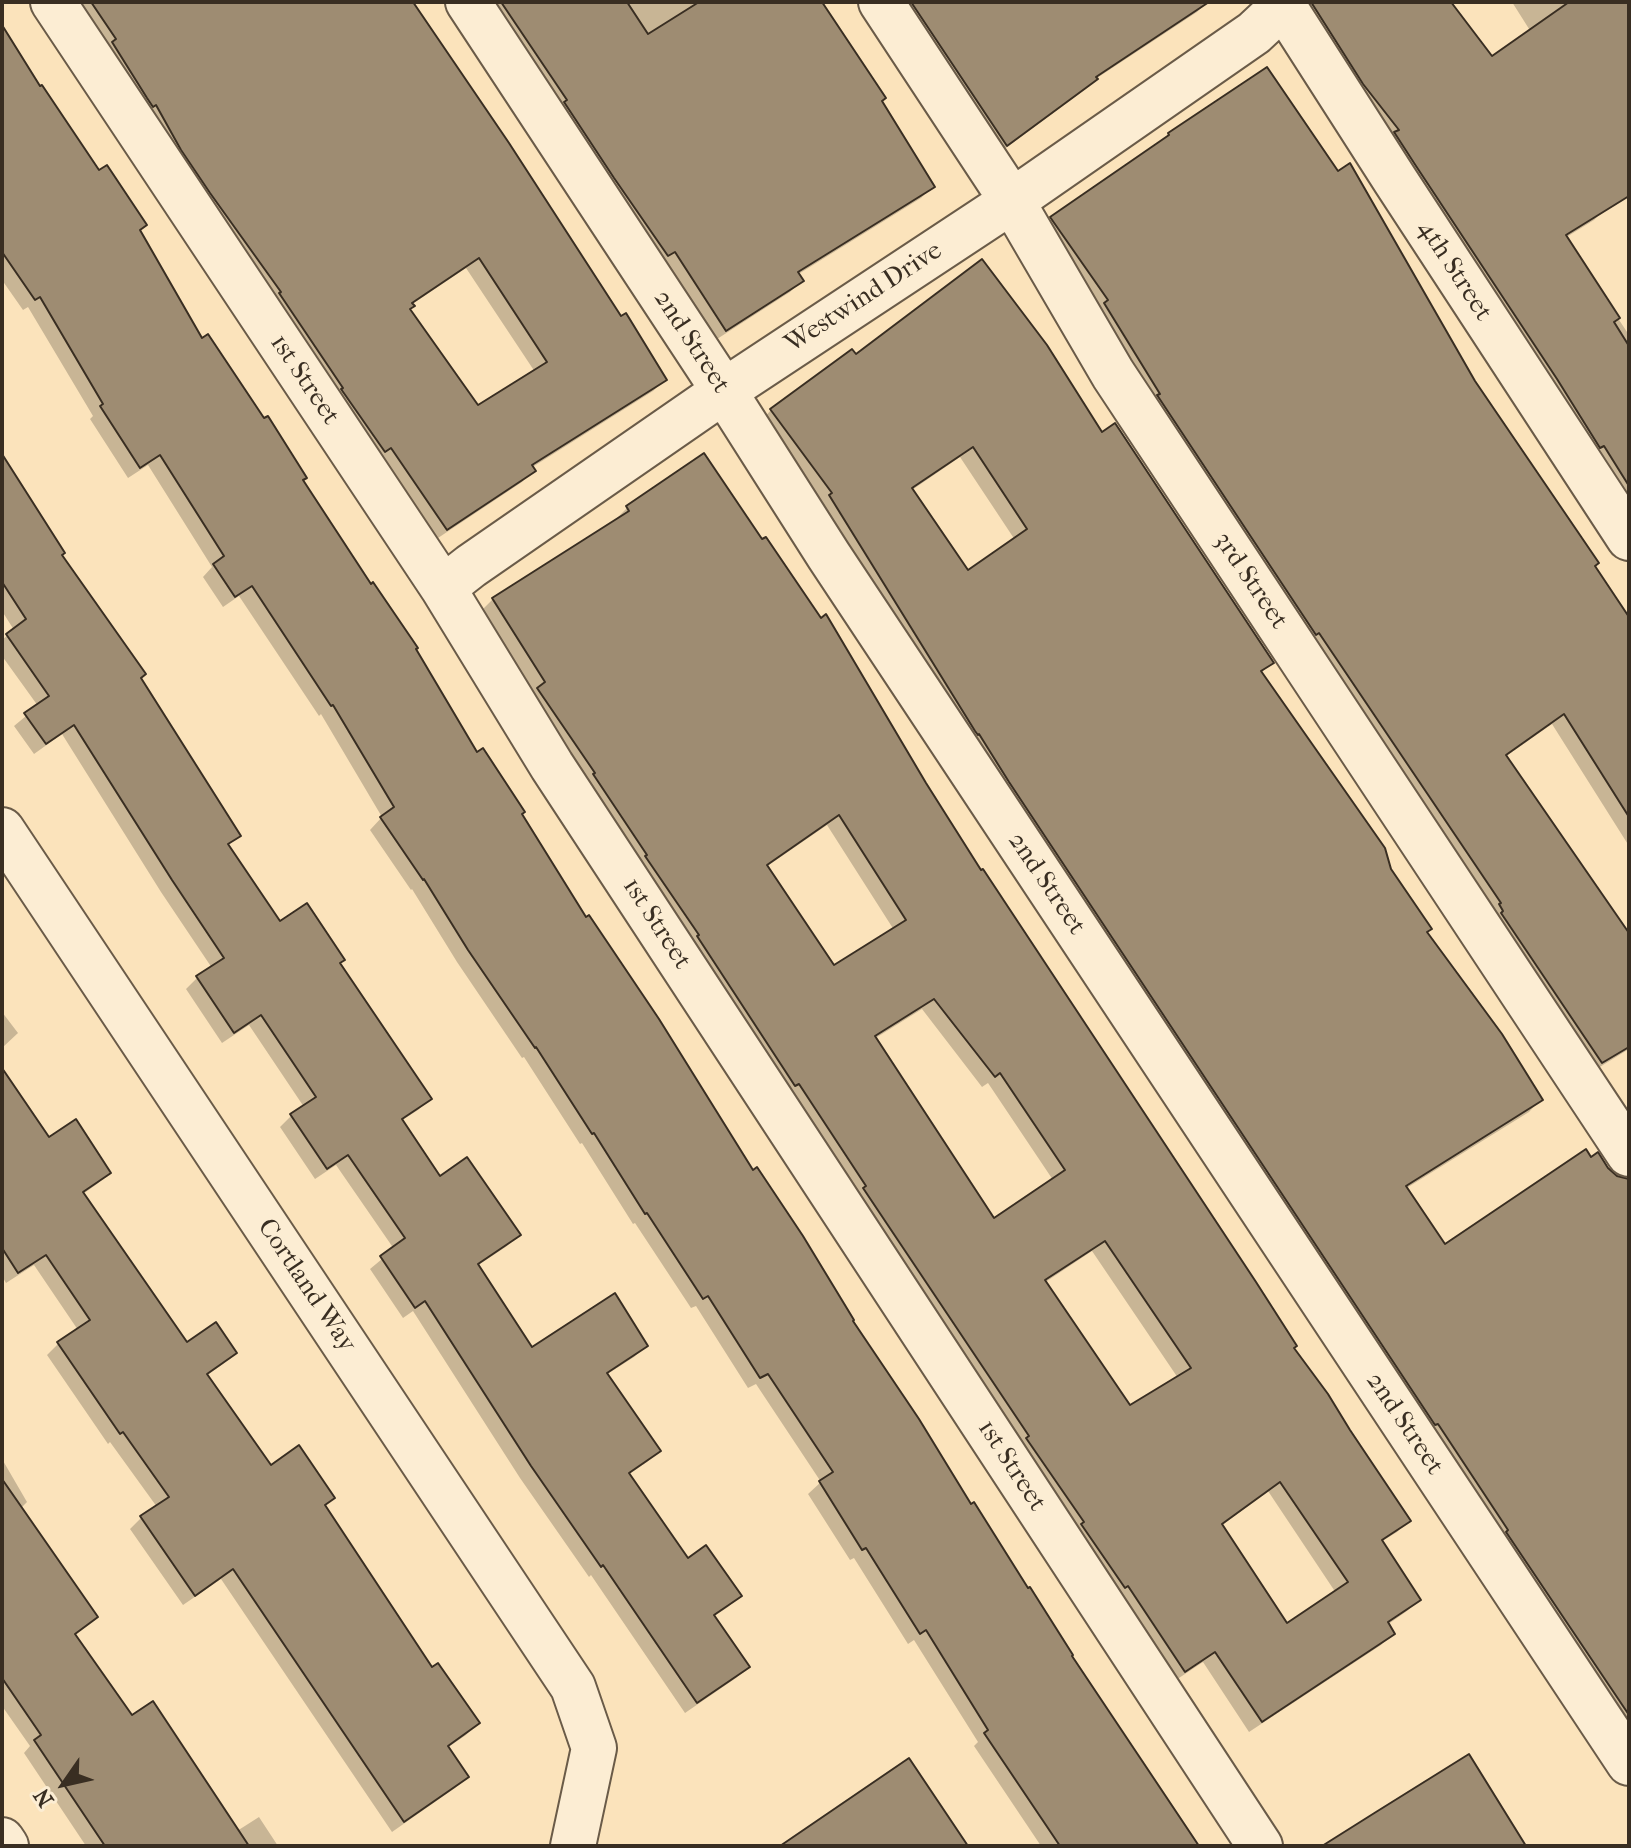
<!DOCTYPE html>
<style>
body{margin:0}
#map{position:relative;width:1631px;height:1848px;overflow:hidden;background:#fbe3bb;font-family:"IM FELL French Canon",serif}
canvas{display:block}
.frame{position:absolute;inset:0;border:4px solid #392e22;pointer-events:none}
.north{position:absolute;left:24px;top:1744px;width:80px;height:80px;-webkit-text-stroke:6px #fcedd3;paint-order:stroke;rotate:236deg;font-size:22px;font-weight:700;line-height:32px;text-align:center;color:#392e22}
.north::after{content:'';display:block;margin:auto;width:28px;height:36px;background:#392e22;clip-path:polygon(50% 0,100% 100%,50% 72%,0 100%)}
</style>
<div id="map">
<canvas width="1631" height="1848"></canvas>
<div class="frame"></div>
<div class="north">N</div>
</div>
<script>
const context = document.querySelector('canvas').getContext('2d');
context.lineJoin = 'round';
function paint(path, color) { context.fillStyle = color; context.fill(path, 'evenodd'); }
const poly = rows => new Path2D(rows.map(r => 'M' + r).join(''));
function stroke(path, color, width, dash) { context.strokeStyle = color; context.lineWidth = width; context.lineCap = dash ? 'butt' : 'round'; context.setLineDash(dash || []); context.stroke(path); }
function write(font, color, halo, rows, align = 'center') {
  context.font = font + ' "IM FELL French Canon",serif'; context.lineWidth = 7; context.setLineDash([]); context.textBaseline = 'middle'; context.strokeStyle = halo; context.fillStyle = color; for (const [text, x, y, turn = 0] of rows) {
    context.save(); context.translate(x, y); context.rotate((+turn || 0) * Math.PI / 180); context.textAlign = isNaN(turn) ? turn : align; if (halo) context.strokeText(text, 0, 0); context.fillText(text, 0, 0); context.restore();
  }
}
const shadow = poly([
 [72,2,411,2,620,318,665,380,653,391,531,468,533,470,522,482,435,540],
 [466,268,535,372,478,408,408,310,411,305],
 [483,2,819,2,932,187,921,198,797,275,801,281,790,292,714,341],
 [892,2,1207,2,1197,12,1094,80,1084,90,995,156],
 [1292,2,1448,2,1606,208,1594,220,1565,238,1629,335,1629,516],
 [1512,2,1629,2,1629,187],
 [2,29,39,89,138,231,202,340,301,481,477,755,520,814,586,920,852,1319,971,1506,1198,1846,1041,1846,974,1746,978,1742,914,1640,908,1644,854,1558,850,1560,808,1494,821,1482,756,1384,748,1388,696,1306,691,1308,635,1223,633,1224,582,1143,580,1144,524,1057,522,1058,457,962,412,889,411,890,370,830,382,817,321,714,319,716,239,596,223,607,203,577,212,567,148,465,128,478,90,419,93,416,28,307,23,310,2,280],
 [1169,135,1473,382,1629,620,1629,846,1552,724,1505,757,1629,937,1629,1049,1590,1073,1040,230,1052,219,1160,144],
 [855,356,1101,434,1272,663,1260,674,1425,932,1540,1100,1529,1112,1405,1189,1444,1247,1629,1232,1629,1746,760,422,771,410],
 [960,457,1015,540,967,573,912,490],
 [704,456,925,784,1292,1349,1408,1521,1397,1532,1381,1542,1419,1599,1407,1611,1387,1625,1392,1633,1381,1645,1249,1732,1203,1662,1173,1682,527,701,534,693,481,611,493,599,617,521,616,519,627,508],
 [827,825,894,930,833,968,766,867],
 [922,1009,982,1087,988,1083,1053,1180,993,1220,874,1039],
 [1092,1251,1178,1378,1129,1408,1044,1283],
 [1268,1491,1336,1593,1287,1626,1221,1526],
 [2,458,60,555,238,835,228,846,279,924,338,964,429,1099,418,1110,401,1121,440,1178,518,1234,507,1246,477,1266,532,1350,646,1345,634,1357,606,1375,659,1451,647,1462,628,1475,687,1560,739,1596,728,1607,713,1617,747,1667,736,1678,685,1713,591,1575,589,1577,520,1478,413,1311,403,1318,370,1269,394,1249,336,1165,315,1179,280,1127,291,1116,304,1107,249,1025,222,1043,186,989,197,978,212,968,161,892,62,734,34,754,14,726,38,706,2,656,2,640,14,630,2,611],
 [2,1012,18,1033,2,1048],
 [2,1071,49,1139,109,1173,97,1184,83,1194,186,1345,234,1352,223,1364,206,1376,271,1468,332,1498,324,1507,432,1670,477,1723,466,1735,447,1748,466,1776,455,1788,392,1832,221,1579,183,1605,130,1529,141,1518,157,1507,110,1442,108,1444,47,1355,58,1344,78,1330,34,1265,6,1283,2,1276],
 [2,1459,27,1502,20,1509,96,1617,74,1636,132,1718,237,1831,259,1817,278,1846,86,1846,24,1753,30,1746,2,1706]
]);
const building = poly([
 [91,2,413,2,509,143,621,316,626,313,667,380,532,465,536,471,447,530,391,448,385,452,341,389,343,388,279,293,281,292,210,193,181,150,156,105,153,107,147,98,112,42,116,39,91,2],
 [479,258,547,362,478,405,410,309,415,306,412,303,479,258],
 [501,2,627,2,648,34,699,2,822,2,886,98,882,101,935,187,798,272,804,281,726,331,675,252,668,256,614,178,564,102,567,100,501,2],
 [911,2,1209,2,1096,77,1098,79,1007,146,911,2],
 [1311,2,1451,2,1492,56,1569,2,1629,2,1629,196,1566,235,1620,318,1614,322,1629,346,1629,486,1604,446,1600,448,1557,379,1416,166,1394,132,1399,130,1363,84,1311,2],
 [2,25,40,86,42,85,99,170,107,165,147,225,140,230,202,338,208,334,264,418,268,416,307,478,303,480,371,584,373,582,418,648,416,649,477,752,483,748,525,812,522,814,586,917,589,915,659,1019,753,1170,757,1167,803,1236,854,1320,853,1321,919,1419,971,1504,974,1502,1028,1588,1030,1587,1073,1655,1072,1656,1199,1846,1060,1846,984,1733,988,1730,926,1630,920,1634,866,1548,862,1550,819,1481,833,1472,768,1374,760,1378,708,1296,703,1299,647,1213,645,1214,594,1133,592,1134,536,1047,535,1048,468,950,424,879,423,880,380,817,394,807,333,705,331,706,252,586,235,597,213,564,224,556,160,455,140,468,100,406,103,404,40,297,35,300,2,252,2,25],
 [1267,67,1338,171,1350,163,1475,381,1599,563,1595,566,1629,617,1629,817,1564,714,1506,755,1629,933,1629,1047,1602,1063,1501,913,1503,911,1499,904,1501,903,1319,633,1316,635,1157,395,1160,394,1104,303,1108,300,1050,217,1169,135,1168,133,1267,67],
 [982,259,1047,345,1102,432,1115,423,1274,663,1261,671,1385,848,1391,869,1432,929,1427,932,1502,1034,1543,1100,1406,1186,1445,1244,1586,1149,1591,1157,1598,1152,1608,1168,1617,1176,1629,1179,1629,1715,1506,1532,1508,1530,1438,1424,1435,1425,1009,782,979,734,978,735,975,731,829,495,832,493,770,409,852,349,856,354,982,259],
 [973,447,1027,529,968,570,912,488,973,447],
 [704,453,762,539,766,537,821,618,826,614,926,783,981,870,983,869,1256,1282,1297,1346,1294,1348,1328,1394,1350,1430,1411,1521,1382,1540,1421,1600,1388,1622,1395,1634,1262,1722,1215,1652,1185,1672,1128,1586,1125,1588,1081,1524,1084,1522,1026,1438,1029,1436,863,1188,866,1186,799,1084,795,1086,697,936,699,935,645,856,647,855,593,774,595,773,537,688,545,682,492,598,629,511,626,506,704,453],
 [839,815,906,920,834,965,767,865,839,815],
 [934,999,995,1077,1000,1073,1065,1170,994,1218,875,1036,934,999],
 [1105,1241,1191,1368,1130,1405,1045,1280,1105,1241],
 [1280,1482,1348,1582,1287,1623,1222,1524,1280,1482],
 [2,454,65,553,62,555,146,674,141,678,241,836,228,844,280,921,307,903,345,960,340,963,432,1099,402,1119,440,1176,467,1157,521,1235,478,1264,532,1347,615,1293,648,1346,607,1373,661,1451,629,1473,688,1558,706,1545,742,1596,714,1615,750,1667,697,1703,603,1565,601,1567,531,1466,425,1301,415,1308,380,1256,405,1238,348,1155,327,1169,290,1114,316,1097,261,1015,234,1033,196,976,224,958,172,880,74,725,46,744,24,713,49,696,6,634,26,619,2,582,2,454],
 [2,1068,49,1137,76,1119,111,1173,83,1192,187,1342,216,1322,237,1353,207,1374,271,1465,299,1445,335,1498,325,1505,432,1667,438,1663,480,1723,448,1746,469,1777,404,1822,233,1569,195,1596,140,1516,169,1497,123,1432,120,1434,57,1342,90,1320,46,1255,18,1273,2,1248,2,1068],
 [2,1479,98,1617,75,1634,132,1715,153,1701,249,1846,105,1846,34,1740,41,1735,2,1678,2,1479],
 [1469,1754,1526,1846,1322,1846,1376,1812,1469,1754],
 [909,1758,968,1846,780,1846,909,1758]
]);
const minor = poly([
 [53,2,443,588,552,766,1260,1846],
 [468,2,724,391,829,556,1629,1763],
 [881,2,1012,201,1113,374,1629,1154],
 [1281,2,1395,180,1629,538],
 [443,588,471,566,724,391,1012,201,1254,33,1284,5],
 [2,830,573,1687,594,1748,573,1846],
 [2,1840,6,1846]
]);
const streetNames = [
 ["4th Street",1454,271,57],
 ["Westwind Drive",864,298,-33],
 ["2nd Street",691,342,57],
 ["1st Street",304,380,56],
 ["3rd Street",1250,581,56],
 ["2nd Street",1046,884,56],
 ["1st Street",656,924,57],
 ["Cortland Way",306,1286,56],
 ["2nd Street",1404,1424,56],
 ["1st Street",1011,1466,57]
];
paint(shadow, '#0003');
paint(building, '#9e8c72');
stroke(building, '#392e22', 2);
stroke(minor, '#6a5b48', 48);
stroke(minor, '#fcedd3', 44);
write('26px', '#392e22', '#fcedd3', streetNames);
</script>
